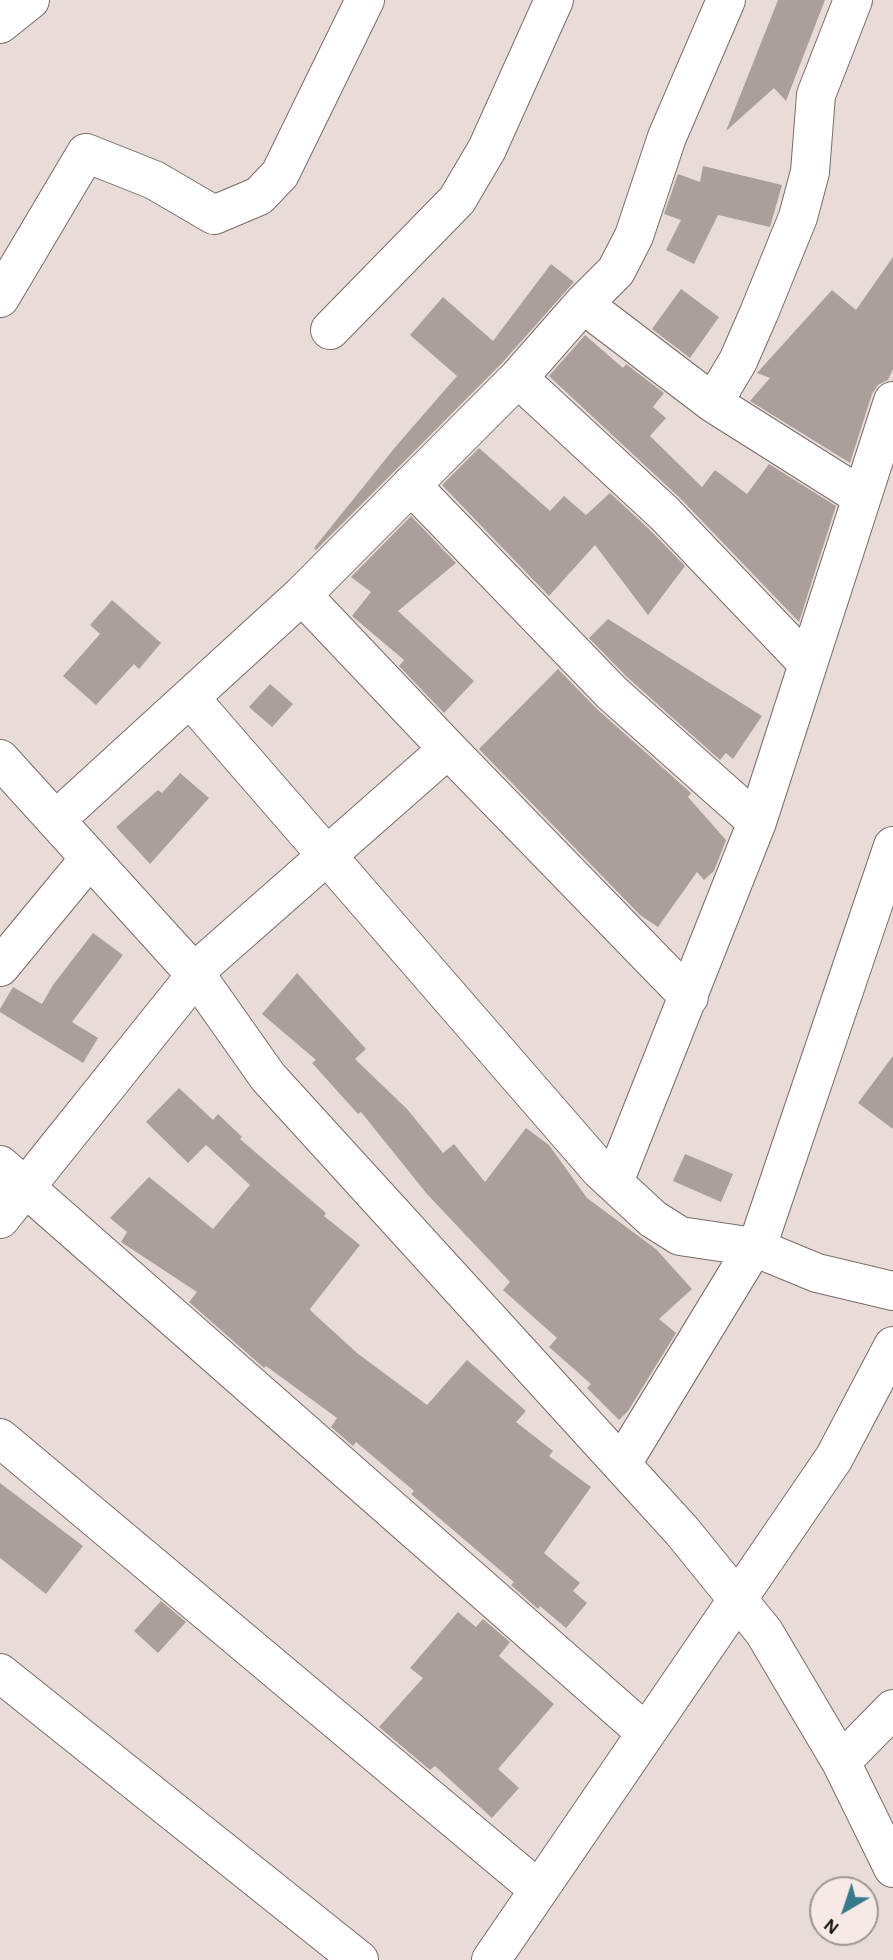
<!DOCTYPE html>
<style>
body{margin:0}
#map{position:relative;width:893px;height:1960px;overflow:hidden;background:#e9dcd8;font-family:"Alegreya Sans",sans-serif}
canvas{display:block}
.north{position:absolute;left:809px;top:1876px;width:70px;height:70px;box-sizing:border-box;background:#f6e9e6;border:2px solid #a09794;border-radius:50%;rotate:219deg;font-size:19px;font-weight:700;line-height:28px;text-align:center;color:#201b1a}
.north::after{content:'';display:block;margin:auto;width:24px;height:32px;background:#387a8c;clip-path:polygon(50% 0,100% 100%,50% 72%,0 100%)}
</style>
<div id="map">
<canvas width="893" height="1960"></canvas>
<div class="north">N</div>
</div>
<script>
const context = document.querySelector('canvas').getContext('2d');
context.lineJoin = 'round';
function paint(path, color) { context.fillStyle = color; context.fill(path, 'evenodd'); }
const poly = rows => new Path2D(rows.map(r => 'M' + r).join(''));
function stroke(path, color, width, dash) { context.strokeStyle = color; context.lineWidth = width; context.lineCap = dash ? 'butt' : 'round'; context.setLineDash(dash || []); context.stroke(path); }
const building = poly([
 [778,0,825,0,786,101,774,88,726,131],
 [703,166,782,185,770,227,718,215,694,264,666,250,681,220,664,214,678,174,700,182],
 [893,257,893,369,888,380,878,385,872,394,850,463,750,401,770,378,757,373,832,290,856,310],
 [551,264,574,282,502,363,316,550,314,548,397,445,457,376,410,335,443,297,493,341],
 [681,289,719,317,690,358,652,329],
 [585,335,623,368,626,364,664,393,653,407,666,418,650,436,702,487,715,470,747,494,769,464,836,506,799,622,681,499,549,376],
 [479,448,550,511,564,496,586,515,610,493,650,530,685,566,648,615,595,545,549,596,442,485],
 [411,516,456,563,398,611,474,681,444,713,399,666,404,660,352,616,371,592,351,577],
 [112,600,161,643,139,669,134,664,96,705,63,676,100,634,90,625],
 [608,619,762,716,733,759,726,753,720,760,627,677,589,638],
 [558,669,597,709,691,793,688,797,726,840,714,871,704,880,697,872,658,927,640,915,479,749],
 [270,684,293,704,272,727,249,707],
 [180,773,209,798,150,864,116,827,158,790,162,793],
 [93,933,123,955,72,1022,98,1038,83,1063,0,1012,0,1009,13,987,42,1004,53,985],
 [297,973,366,1049,355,1059,407,1109,443,1153,454,1144,485,1182,526,1128,549,1145,587,1198,656,1249,692,1289,659,1319,676,1333,628,1411,619,1420,587,1388,591,1384,549,1347,557,1338,503,1290,510,1282,427,1194,361,1112,358,1114,312,1063,316,1060,262,1014],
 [893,1056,893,1129,858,1103],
 [179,1088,213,1120,218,1114,242,1137,240,1139,326,1213,324,1216,360,1245,310,1309,311,1311,357,1353,427,1405,467,1360,526,1411,516,1422,553,1451,549,1456,591,1487,544,1553,580,1583,573,1591,587,1603,566,1628,540,1606,538,1609,511,1585,514,1582,411,1494,414,1491,356,1442,353,1446,331,1427,337,1418,266,1366,264,1368,189,1302,197,1292,121,1242,127,1232,110,1218,149,1177,213,1229,250,1185,206,1145,188,1163,146,1122],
 [685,1154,733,1174,721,1202,673,1181],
 [0,1483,83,1546,46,1594,0,1558],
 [161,1601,186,1622,158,1653,134,1631],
 [458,1612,476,1627,483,1619,510,1642,499,1656,554,1704,498,1769,519,1788,492,1818,435,1766,430,1770,379,1727,423,1678,410,1668]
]);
const street = poly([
 [0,24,30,0],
 [0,298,86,153,154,180,214,215,259,196,280,174,365,0],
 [583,304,713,403,862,497],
 [330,330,457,200,487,149,554,0],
 [518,378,665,514,808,664],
 [713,403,738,361,759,313,798,217,810,172,816,95,853,0],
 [411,485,612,693,757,822],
 [302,595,448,749,689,997],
 [190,698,600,1170,653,1219,680,1236,754,1247,817,1273,893,1291],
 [0,759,196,975,268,1077,682,1531,764,1632,841,1762,893,1868],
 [71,806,302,595,518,378,583,304,616,271,634,236,667,137,726,0],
 [0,967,90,858],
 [0,1165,646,1733],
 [614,1182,757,822,893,401],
 [0,1219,207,961,448,749],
 [0,1438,539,1890],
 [629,1452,761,1235,893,846],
 [0,1673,359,1960],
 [841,1762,893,1709],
 [491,1960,834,1458,893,1346]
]);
paint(building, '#ab9f9b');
stroke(street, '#786c69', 40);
stroke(street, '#fff', 38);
</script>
